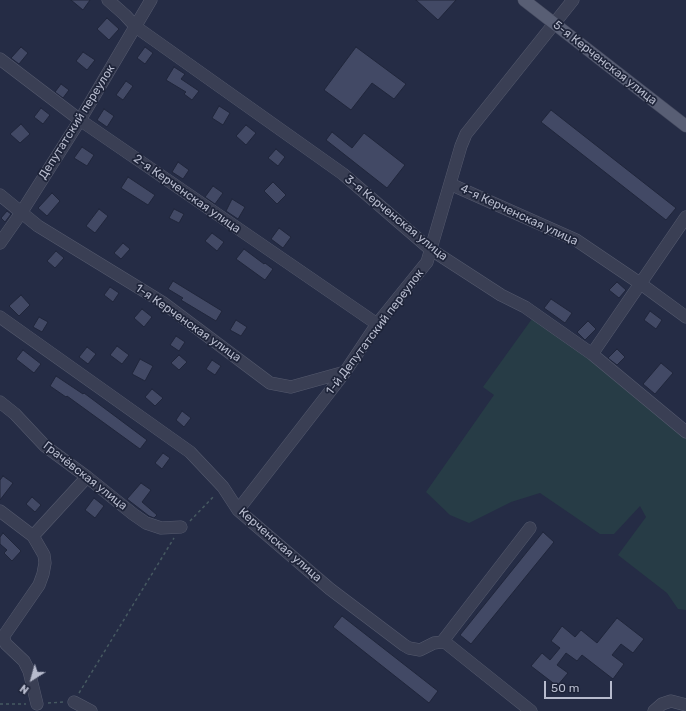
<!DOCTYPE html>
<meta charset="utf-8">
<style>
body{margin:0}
#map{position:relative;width:686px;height:711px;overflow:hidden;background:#252c45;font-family:Rubik,sans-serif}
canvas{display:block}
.north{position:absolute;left:12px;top:659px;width:40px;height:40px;-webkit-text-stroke:3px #1e2439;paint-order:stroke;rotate:217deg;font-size:11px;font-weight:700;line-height:16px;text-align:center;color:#b7bbcd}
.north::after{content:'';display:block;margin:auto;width:14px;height:18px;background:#b7bbcd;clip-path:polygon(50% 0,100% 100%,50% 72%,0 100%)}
.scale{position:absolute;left:544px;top:681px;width:68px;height:18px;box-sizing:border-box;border:2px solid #b7bbcd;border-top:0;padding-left:5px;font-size:12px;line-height:14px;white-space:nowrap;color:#b7bbcd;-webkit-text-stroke:3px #1e2439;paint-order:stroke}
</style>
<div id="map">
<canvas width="686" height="711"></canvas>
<div class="north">N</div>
<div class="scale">50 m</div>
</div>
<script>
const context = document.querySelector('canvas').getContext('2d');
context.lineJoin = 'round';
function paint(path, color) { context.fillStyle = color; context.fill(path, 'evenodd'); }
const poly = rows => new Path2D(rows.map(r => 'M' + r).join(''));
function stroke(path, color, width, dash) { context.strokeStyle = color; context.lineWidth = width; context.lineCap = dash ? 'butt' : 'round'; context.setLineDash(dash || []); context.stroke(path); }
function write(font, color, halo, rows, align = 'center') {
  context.font = font + ' Rubik,sans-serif'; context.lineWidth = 3.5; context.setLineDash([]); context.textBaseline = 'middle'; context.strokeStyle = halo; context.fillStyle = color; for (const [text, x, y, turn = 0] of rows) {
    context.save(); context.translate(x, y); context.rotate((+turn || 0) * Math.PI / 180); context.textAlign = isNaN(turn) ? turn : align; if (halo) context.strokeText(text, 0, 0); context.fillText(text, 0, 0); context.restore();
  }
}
const green = poly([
 [534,316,686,435,686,610,678,609,667,593,618,555,646,517,640,506,614,534,600,534,540,493,511,502,469,523,450,515,426,492,494,395,483,387]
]);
const building = poly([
 [71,0,90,0,83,10,71,0],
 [416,0,456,0,438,20,416,0],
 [107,18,119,29,109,40,97,29,107,18],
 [21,47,28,53,19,64,11,58,21,47],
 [145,47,153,53,145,64,137,58,145,47],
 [356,47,406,84,394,99,372,83,351,110,324,90,356,47],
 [83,52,95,60,87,70,76,61,83,52],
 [174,67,185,74,181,79,199,91,192,100,184,94,186,92,166,80,174,67],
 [126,81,133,86,123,100,116,95,126,81],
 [61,84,69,90,63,98,55,92,61,84],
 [219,106,230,113,223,125,212,118,219,106],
 [41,108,50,115,43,124,34,117,41,108],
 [104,109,114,116,107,127,97,120,104,109],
 [551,110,676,208,666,220,541,122,551,110],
 [21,124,30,134,20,143,10,134,21,124],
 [246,125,256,133,246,145,236,136,246,125],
 [332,132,352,148,364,133,405,165,387,188,326,140,332,132],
 [82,147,94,155,87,166,74,158,82,147],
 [276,149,285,157,278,166,268,158,276,149],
 [178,162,189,170,183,179,172,172,178,162],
 [128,177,155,195,148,205,121,188,128,177],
 [273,182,286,195,277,204,264,191,273,182],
 [213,186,223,193,215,204,205,197,213,186],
 [52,193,60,201,47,216,38,208,52,193],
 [232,199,245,207,238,219,226,211,232,199],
 [99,209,108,216,95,233,86,226,99,209],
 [174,209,184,214,179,223,169,218,174,209],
 [7,211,11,214,5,222,1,218,7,211],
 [279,228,291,237,283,248,271,239,279,228],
 [212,233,224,242,217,251,205,241,212,233],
 [123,243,130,249,121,259,114,253,123,243],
 [244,249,264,264,265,263,273,269,265,280,236,259,244,249],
 [56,251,64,258,55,268,47,261,56,251],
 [173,281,222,311,216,321,181,300,183,298,168,289,173,281],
 [617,282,626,290,619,298,609,290,617,282],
 [110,287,119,293,113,302,104,295,110,287],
 [21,295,30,305,19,316,9,306,21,295],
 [551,299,572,313,565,323,544,308,551,299],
 [142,309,152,317,144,327,134,318,142,309],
 [650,311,662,320,656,329,644,320,650,311],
 [39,317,48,322,42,332,33,327,39,317],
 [236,320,247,327,241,336,230,330,236,320],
 [588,321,596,329,585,340,577,332,588,321],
 [176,336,185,342,179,351,170,345,176,336],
 [117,346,129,355,122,364,110,355,117,346],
 [87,347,96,354,88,364,79,357,87,347],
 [617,349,625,357,617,365,608,358,617,349],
 [23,350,41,364,34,373,16,359,23,350],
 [179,355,187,362,179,370,171,363,179,355],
 [140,359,153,366,145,381,132,374,140,359],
 [212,360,221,366,215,375,206,369,212,360],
 [661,363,673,373,655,394,643,384,661,363],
 [56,376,83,394,84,393,147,440,140,449,67,396,66,397,50,386,56,376],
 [152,389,163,398,155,406,145,397,152,389],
 [182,411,191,418,184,427,176,420,182,411],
 [163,453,170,458,162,469,155,463,163,453],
 [3,476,13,483,0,500,0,480,3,476],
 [141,483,151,490,142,502,157,515,154,518,149,516,127,499,141,483],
 [32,497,41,505,35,512,26,504,32,497],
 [94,498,104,506,95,518,85,510,94,498],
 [543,532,554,542,471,644,460,635,543,532],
 [3,533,21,551,12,561,4,553,7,550,0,544,0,537,3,533],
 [342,616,438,691,429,703,333,627,342,616],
 [617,618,644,639,633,653,621,644,612,655,624,664,613,679,582,655,577,661,566,653,557,665,568,673,557,686,531,666,542,653,550,660,560,648,551,641,562,626,575,637,581,630,597,643,617,618]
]);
const path = poly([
 [190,521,215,495],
 [79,693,174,538],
 [48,703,64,702],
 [0,704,26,704]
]);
const minor = poly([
 [108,0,125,15,136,27,343,174,430,249,501,295,525,307,592,354,686,432],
 [0,59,80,120,377,324],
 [450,184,576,240,641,284,686,317],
 [0,195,38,226,162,302,270,383,291,387,345,372],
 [0,243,21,213,80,120,151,0],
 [0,317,190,452,223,487,238,510,330,589,404,645,409,648,420,650,434,643,442,642,446,643,531,711],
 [592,354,686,217],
 [0,402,15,414,45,446,87,477,133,514,146,523,161,528,181,527],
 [238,510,345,372,377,324,427,262,461,146,466,134,573,0],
 [0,511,33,536],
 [442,642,530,528],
 [74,702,91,711],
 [37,704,29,671,24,661,6,644,3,637,39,585,43,574,45,563,44,555,33,536,87,477],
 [654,711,662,704,671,701,686,705]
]);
const major = poly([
 [524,0,686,126]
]);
const streetNames = [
 ["5-я Керченская улица",605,63,38],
 ["Депутатский переулок",77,122,-58],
 ["2-я Керченская улица",187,194,35],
 ["4-я Керченская улица",519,215,25],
 ["3-я Керченская улица",396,218,39],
 ["1-я Керченская улица",188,323,35],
 ["1-й Депутатский переулок",375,332,-53],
 ["Грачёвская улица",85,476,38],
 ["Керченская улица",280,545,41]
];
paint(green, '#273c46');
paint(building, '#424965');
stroke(building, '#20263b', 1);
stroke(minor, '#555a6e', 13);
stroke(major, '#43485d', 13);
stroke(path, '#465961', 1.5, [3, 3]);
stroke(minor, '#3a3f54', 12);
stroke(major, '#585e74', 12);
write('12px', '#b7bbcd', '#1e2439', streetNames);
</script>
